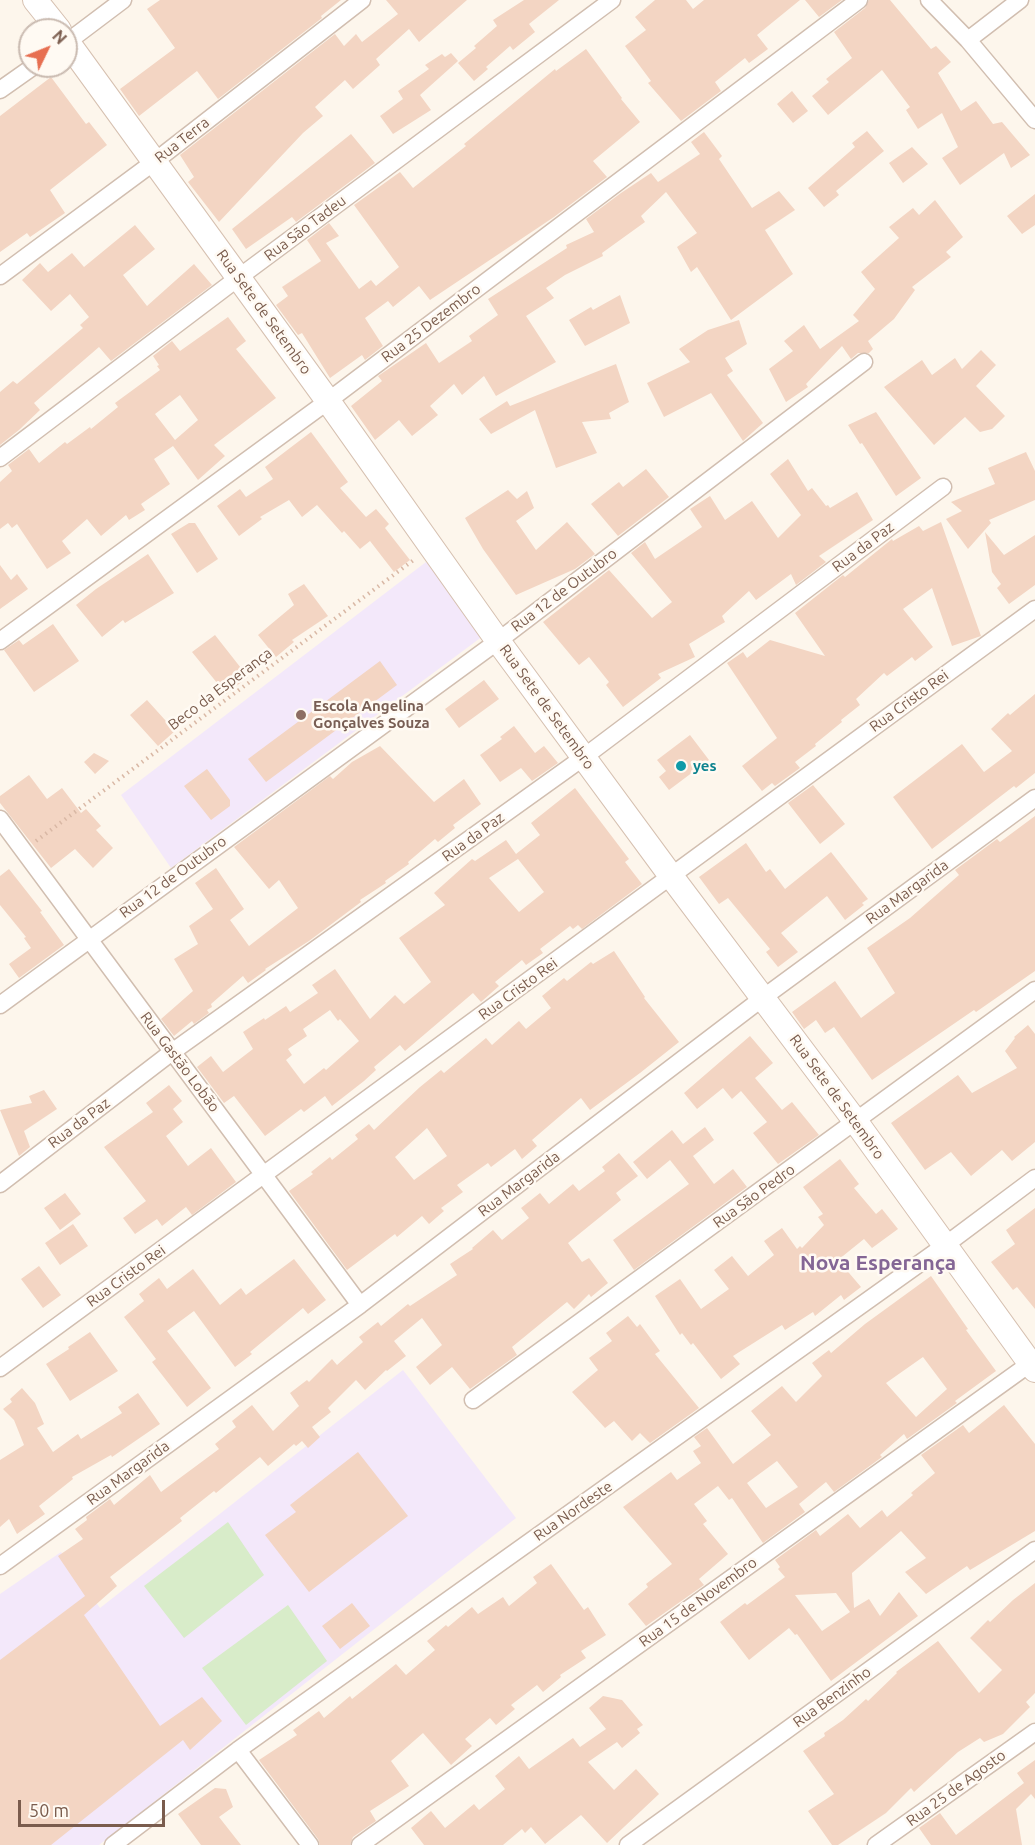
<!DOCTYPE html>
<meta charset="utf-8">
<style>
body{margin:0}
#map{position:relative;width:1035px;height:1845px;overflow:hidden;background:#fdf6ec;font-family:Ubuntu,sans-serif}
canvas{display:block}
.north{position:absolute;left:18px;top:18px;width:60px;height:60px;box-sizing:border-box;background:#fffaf3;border:2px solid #cabbb1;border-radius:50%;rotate:47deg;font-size:16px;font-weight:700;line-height:24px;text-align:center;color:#7a5c4d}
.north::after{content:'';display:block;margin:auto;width:21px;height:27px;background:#e76f51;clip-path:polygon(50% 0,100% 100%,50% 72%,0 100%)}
.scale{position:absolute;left:18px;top:1800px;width:147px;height:27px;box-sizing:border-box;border:3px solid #7a5c4d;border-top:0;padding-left:8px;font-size:18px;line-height:21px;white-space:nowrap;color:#7a5c4d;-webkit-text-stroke:4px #fffaf3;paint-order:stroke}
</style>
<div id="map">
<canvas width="1035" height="1845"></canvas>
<div class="north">N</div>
<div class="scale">50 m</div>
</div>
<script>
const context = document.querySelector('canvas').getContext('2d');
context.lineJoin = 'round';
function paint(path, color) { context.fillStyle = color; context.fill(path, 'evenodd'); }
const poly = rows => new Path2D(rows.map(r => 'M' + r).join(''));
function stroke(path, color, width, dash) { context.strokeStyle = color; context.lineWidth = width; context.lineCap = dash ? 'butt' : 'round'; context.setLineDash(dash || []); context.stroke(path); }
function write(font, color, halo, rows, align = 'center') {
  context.font = font + ' Ubuntu,sans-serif'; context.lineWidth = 5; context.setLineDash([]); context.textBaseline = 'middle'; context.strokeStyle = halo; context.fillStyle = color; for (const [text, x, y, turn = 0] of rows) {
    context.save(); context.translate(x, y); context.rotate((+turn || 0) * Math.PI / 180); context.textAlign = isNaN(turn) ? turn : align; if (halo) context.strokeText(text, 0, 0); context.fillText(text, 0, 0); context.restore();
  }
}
const education = poly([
 [426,562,483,636,171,868,121,795],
 [403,1370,516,1518,99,1845,0,1845,0,1594,61,1552,100,1608]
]);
const green = poly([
 [228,1522,264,1575,184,1638,144,1586],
 [288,1605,327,1661,246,1725,202,1668]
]);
const building = poly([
 [160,0,341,0,321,16,322,18,218,99,197,71,139,116,120,89,175,48,147,9],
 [386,0,467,0,419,42,409,29,376,59,380,65,353,89,345,80,315,107,323,116,303,133,219,222,188,182,194,177,180,155,335,34,344,46,356,34,362,42,398,14],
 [524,0,559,0,529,24,535,32,513,50,510,46,486,67,488,69,474,81,458,63,476,48,474,46,497,26,493,20],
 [655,0,686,0,693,9,704,0,800,0,757,35,768,49,749,63,745,58,715,82,721,91,681,121,648,83,651,81,625,46,646,30,635,17],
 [805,0,842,0,819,17],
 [869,0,890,0,931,49,936,46,951,62,938,73,961,111,976,101,993,124,1002,122,1030,155,1011,168,1004,153,960,185,942,158,958,147,942,113,918,129,906,110,910,107,882,70,828,115,812,96,829,82,826,79,852,58,834,32,865,8],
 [586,49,622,98,621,99,640,122,593,161,607,177,554,217,430,300,419,286,393,307,388,301,365,318,383,346,365,360,362,355,330,378,302,333,298,335,276,305,288,296,282,287,321,261,307,240,329,223,339,236,326,243,359,289,371,280,376,286,399,267,354,205,400,172,413,188,466,146,464,144,555,69,556,71],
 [451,53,458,61,420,95,431,110,393,134,380,116,403,99,398,91,429,69,425,65,442,54,445,57],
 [51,77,86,124,89,122,107,145,50,190,65,213,30,237,27,233,0,252,0,116],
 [792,91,808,111,793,123,777,104],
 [867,131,884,151,836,191,839,195,824,207,808,188,855,147,852,143],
 [704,132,722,156,719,159,752,208,779,191,795,210,765,230,793,274,731,320,697,267,691,272,677,247,697,233,666,192,641,216,645,222,602,253,603,256,565,275,546,288,554,298,526,316,556,362,496,396,484,376,462,395,454,384,430,406,438,415,412,436,399,420,375,440,351,406,382,381,378,376,426,343,439,363,472,341,469,336,498,315,488,299,567,248,566,245,594,232,586,219,621,193,651,173,658,182,700,154,691,142],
 [351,134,375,163,296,222,292,217,246,249,232,229],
 [912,147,928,164,903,183,889,163],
 [1035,194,1035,225,1022,234,1007,216],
 [935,200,963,237,946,252,951,257,912,287,915,290,894,319,868,341,873,349,869,353,858,353,851,359,842,346,806,384,808,387,786,402,769,369,793,351,784,341,804,325,820,349,859,321,853,315,875,289,861,272,899,238,889,227,913,208,919,215],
 [135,225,155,249,123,275,147,306,194,264,212,285,111,361,99,347,34,403,40,410,19,430,0,445,0,392,13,381,17,384,83,328,80,325,89,317,70,294,51,311,22,280,40,263,48,272,72,253,84,267],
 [620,295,630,323,585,346,569,320,591,307,593,310],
 [228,317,246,341,236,349,276,398,214,445,225,456,198,480,173,446,154,459,170,484,141,504,145,510,129,520,126,515,101,536,87,519,62,541,71,553,47,569,17,524,12,528,8,523,0,529,0,482,12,471,8,465,29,449,39,463,65,442,67,444,90,427,91,429,118,407,115,403,160,370,157,366,159,365,153,356,172,341,180,351],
 [180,395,198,420,175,440,155,414],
 [739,320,747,344,725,358,733,371,727,375,763,423,743,441,711,393,664,417,647,383,690,362,679,349,708,330],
 [981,350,996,365,976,386,1005,416,992,429,980,432,965,417,934,445,884,387,922,360,932,375,955,358,962,369],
 [616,364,629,402,609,413,611,419,582,422,597,453,556,468,535,410,491,434,479,419,507,401,510,406],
 [876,412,921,478,896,496,862,443,860,444,848,425],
 [311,432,348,482,340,488,366,517,376,509,389,524,385,528,410,560,394,572,370,541,360,549,344,531,342,533,317,505,302,517,289,500,260,517,262,519,239,536,217,506,240,489,246,497,273,479,265,467],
 [1026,452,1035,471,1035,500,989,520,991,523,968,549,946,519,962,511,951,502,995,484,988,468],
 [788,459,808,491,812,488,826,506,828,505,830,508,857,492,873,520,819,556,826,562,796,585,791,574,756,600,749,591,722,616,725,622,689,644,695,657,658,674,661,678,623,707,606,685,609,682,589,657,579,665,543,622,609,570,652,618,672,602,631,553,645,542,655,559,702,527,690,509,710,496,725,520,752,501,778,538,801,515,770,474],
 [646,469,669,497,618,536,591,504,619,482,623,487],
 [508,490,517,499,527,491,534,508,516,521,536,550,567,522,595,554,575,569,516,595,483,549,465,518],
 [941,522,981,636,952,646,932,588,903,609,933,647,915,661,912,657,887,676,884,673,856,699,860,705,841,720,842,722,815,744,816,746,795,762,800,768,775,786,772,783,762,791,742,766,777,738,727,663,743,652,747,658,770,640,825,656,795,613,843,575,845,577,892,539,893,541,919,526,923,531],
 [189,523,195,523,218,559,197,573,171,534],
 [985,532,1004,555,1035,535,1035,585,1009,604,997,588,1001,584,992,572],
 [148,554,174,593,125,623,123,620,102,637,76,605,96,589],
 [0,565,11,580,17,574,28,589,0,609],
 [304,584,328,616,292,640,294,642,276,657,258,635,294,605,288,594],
 [53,624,79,661,34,692,4,650,19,640,23,645],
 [215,635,248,677,226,694,192,652],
 [380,661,397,685,266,782,248,759],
 [484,680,499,699,459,728,445,709],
 [1035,694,1035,773,1016,788,1014,786,932,849,893,797,962,744,984,772,1012,751,991,729,1008,713,1010,715],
 [147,700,175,731,158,746,130,715],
 [514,726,535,753,544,746,558,763,532,781,521,768,500,782,480,755,502,739,500,737],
 [690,735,709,760,669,790,659,777,666,771,657,760],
 [380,746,434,802,464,779,481,804,453,825,455,828,438,842,435,839,408,862,409,864,385,881,386,883,360,900,361,902,309,941,265,969,266,970,248,983,243,976,211,1004,212,1007,207,1010,209,1013,194,1024,192,1021,174,1036,161,1019,193,991,174,959,198,944,189,926,213,909,195,883,216,868,244,909,230,920,249,946,298,908,279,880,269,889,234,847,330,776,333,779,352,762],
 [94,753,109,761,95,774,84,762],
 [207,769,230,800,230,806,211,820,184,786],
 [29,775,47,799,62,788,81,813,86,809,101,826,96,830,113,848,93,868,75,849,51,868,0,803,0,796],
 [813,785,845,824,820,844,788,803],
 [575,788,629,859,625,862,642,884,582,929,578,925,573,929,570,926,540,949,543,953,526,965,522,960,495,982,499,986,481,1002,473,993,405,1051,400,1045,374,1067,376,1070,364,1081,332,1106,325,1096,304,1112,301,1109,265,1136,234,1096,224,1103,197,1067,211,1056,223,1072,253,1049,243,1032,264,1018,265,1020,286,1006,290,1012,318,993,312,985,335,969,370,1019,395,995,404,1004,431,982,399,938,445,905,434,893,472,859,475,861,506,840,516,854,540,835,531,823],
 [518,859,544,892,519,912,489,878],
 [330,1010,338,1021,340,1019,359,1041,326,1070,324,1068,304,1084,286,1060,292,1055,288,1049,307,1036,303,1029],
 [1035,816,1035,971,976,1012,974,1010,872,1080,834,1027,825,1033,816,1020,804,1029,792,1012,835,981,861,1018,895,993,867,948,910,918,959,875,955,870,997,839,1000,842],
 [746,843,766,872,770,869,785,889,831,852,868,899,862,903,864,905,845,920,827,896,781,933,798,952,778,967,766,952,770,949,728,898,719,904,699,877],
 [9,869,42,911,40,912,64,945,19,978,9,964,31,948,24,938,26,937,0,905,0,876],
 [614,951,645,997,644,998,679,1042,640,1073,590,1110,581,1098,532,1140,537,1146,522,1159,515,1149,491,1167,488,1163,457,1185,463,1192,441,1208,444,1211,429,1224,422,1216,397,1237,395,1234,347,1270,289,1191,313,1174,311,1172,330,1157,332,1160,358,1139,355,1135,369,1124,374,1130,420,1087,441,1070,444,1073,486,1038,492,1045,519,1021,526,1029,551,1008,542,996,564,978,567,981,591,962,593,964],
 [427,1128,447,1156,414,1180,395,1157],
 [1028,1025,1035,1034,1035,1142,1012,1161,1002,1150,971,1176,951,1152,925,1170,891,1123,958,1075,972,1093,1017,1068,1005,1051,1015,1038,1014,1037],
 [750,1036,773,1063,755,1078,782,1110,792,1102,819,1135,778,1164,753,1133,767,1122,741,1091,732,1099,723,1088,697,1109,684,1093],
 [169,1085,182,1101,173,1109,183,1122,166,1136,188,1166,211,1148,236,1182,192,1215,186,1207,162,1226,157,1219,135,1234,123,1218,146,1201,104,1147,153,1112,146,1103],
 [44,1090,57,1109,24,1131,30,1147,19,1156,0,1110,32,1103,29,1096],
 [705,1127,714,1140,693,1156,714,1184,733,1169,747,1187,634,1270,613,1240,689,1184,670,1160,647,1179,633,1162,672,1130,683,1144],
 [619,1153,638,1176,616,1193,621,1200,568,1243,582,1262,589,1258,608,1283,591,1297,589,1294,574,1309,567,1302,512,1347,517,1355,470,1389,452,1367,430,1385,416,1367,442,1345,422,1318,394,1341,406,1356,387,1371,386,1370,365,1390,356,1380,328,1408,331,1412,312,1427,320,1437,308,1448,302,1441,296,1446,294,1444,268,1466,260,1457,216,1493,214,1491,180,1518,182,1521,110,1577,117,1586,84,1615,160,1726,202,1697,222,1721,190,1750,183,1740,51,1845,0,1845,0,1660,85,1596,58,1556,83,1539,75,1529,87,1520,86,1517,110,1499,114,1505,150,1475,161,1492,219,1449,215,1444,236,1427,232,1421,252,1405,273,1431,299,1406,290,1393,307,1380,309,1382,332,1359,337,1365,363,1342,359,1337,378,1322,381,1326,408,1304,410,1306,457,1275,450,1264,473,1249,472,1248,493,1230,502,1240,529,1218,521,1208,540,1193,549,1204,573,1184,579,1191,605,1171,602,1167],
 [840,1159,859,1184,854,1188,876,1214,882,1209,898,1229,872,1248,864,1239,838,1260,861,1287,844,1300,841,1295,815,1316,813,1312,785,1330,782,1325,733,1356,740,1364,721,1379,693,1343,691,1345,682,1333,680,1335,655,1296,680,1279,701,1309,729,1289,714,1270,732,1256,748,1276,774,1255,764,1241,782,1228,797,1249,800,1246,802,1248,824,1225,818,1217,823,1214,803,1187],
 [65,1193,81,1214,60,1230,44,1208],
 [1035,1208,1035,1309,1017,1287,1013,1290,991,1262,1015,1244,1006,1230],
 [73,1224,88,1246,60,1265,45,1243],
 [294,1259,326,1300,308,1314,303,1308,250,1352,252,1354,235,1367,194,1311,167,1331,211,1388,187,1407,152,1362,156,1359,124,1317,144,1301,139,1294,159,1278,167,1289,193,1269,220,1305,241,1288,246,1295],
 [39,1266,61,1295,43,1308,21,1279],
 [931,1276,968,1329,966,1330,996,1371,955,1401,957,1403,907,1439,904,1434,880,1455,882,1457,834,1492,826,1482,799,1504,805,1512,763,1543,732,1498,729,1500,718,1486,694,1504,707,1521,703,1524,728,1554,699,1579,704,1585,646,1626,628,1604,648,1587,646,1584,672,1564,623,1507,671,1472,677,1480,701,1463,693,1451,701,1446,694,1437,707,1428,733,1464,771,1435,751,1411,782,1386,796,1402,822,1376,812,1363,829,1350,831,1353,865,1324],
 [923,1357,947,1389,916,1417,886,1383],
 [777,1461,798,1487,766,1508,747,1483],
 [628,1316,637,1327,640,1324,660,1351,655,1354,699,1408,650,1443,640,1433,632,1441,614,1421,605,1428,572,1392,598,1370,589,1358,612,1341,606,1333],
 [90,1332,118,1371,70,1401,46,1364,69,1349,68,1347],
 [22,1388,35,1403,44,1424,37,1428,53,1452,78,1434,81,1439,122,1413,118,1407,138,1393,160,1424,112,1457,111,1455,72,1477,73,1479,39,1506,45,1514,17,1534,9,1519,0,1527,0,1460,24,1445,14,1420,3,1409,12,1402,10,1399],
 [1004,1405,1035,1444,1035,1531,970,1570,967,1566,926,1594,905,1572,926,1558,901,1531,852,1573,854,1608,869,1599,880,1616,899,1592,918,1616,831,1681,797,1634,795,1635,789,1628,749,1660,720,1622,745,1603,747,1605,785,1577,778,1569,780,1567,775,1560,816,1530,820,1536,848,1514,860,1528,882,1510,887,1517,913,1495,911,1493,935,1473,921,1455,963,1425,969,1433],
 [836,1593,850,1612,822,1631,795,1595],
 [358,1452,408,1516,309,1592,265,1535,296,1512,290,1505],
 [551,1564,584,1610,588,1607,606,1635,581,1651,586,1658,560,1675,561,1677,543,1692,537,1685,511,1705,515,1709,496,1725,490,1718,465,1739,472,1746,451,1765,423,1733,391,1761,409,1786,370,1811,376,1821,353,1837,350,1845,320,1845,318,1839,259,1760,297,1735,293,1730,319,1711,324,1718,350,1696,352,1699,396,1664,406,1675,435,1650,427,1641,446,1625,448,1627,472,1607,478,1614,503,1597,509,1606,537,1583,533,1577],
 [1035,1583,1035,1693,1026,1702,1030,1707,1003,1734,984,1742,980,1738,958,1752,914,1792,911,1788,886,1813,838,1845,832,1845,808,1811,834,1794,803,1751,825,1736,824,1733,843,1720,866,1699,868,1701,897,1673,896,1672,938,1641,979,1693,1002,1670,970,1638,988,1620,990,1622,1013,1600],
 [352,1603,370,1626,340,1649,322,1626],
 [603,1696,622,1700,643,1725,637,1729,640,1733,622,1748,617,1742,588,1762,614,1790,636,1769,659,1794,607,1843,581,1815,545,1844,531,1827,525,1833,522,1829,503,1845,424,1845,411,1828,431,1811,445,1828,474,1804,479,1810,505,1789,495,1776,519,1756,529,1769,573,1738,580,1747,606,1729,589,1708],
 [1035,1760,1035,1799,1031,1794,1016,1809,1022,1845,931,1845,919,1828,940,1813,956,1835,1024,1783,1017,1773],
 [215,1788,226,1789,233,1807,219,1817,241,1845,201,1845,178,1814]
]);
const path = poly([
 [36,841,415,559]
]);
const street = poly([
 [929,0,968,40,1035,120],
 [968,40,1020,0],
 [66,43,123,0],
 [0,90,34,66],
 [0,276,154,162,362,0],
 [0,458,238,278,612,0],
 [0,641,328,401,859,0],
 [0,819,360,1305],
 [0,1005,498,641,864,362],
 [0,1184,172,1052,584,757,943,487],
 [0,1368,1035,609],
 [473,1400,1035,990],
 [0,1566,360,1305,764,997,1035,798],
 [238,1750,310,1845],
 [113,1845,238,1750,944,1246,1035,1178],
 [360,1845,1035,1360],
 [628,1845,1035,1550],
 [876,1845,1035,1732]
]);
const secondary = poly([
 [35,0,59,30],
 [66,40,328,401,498,641,671,876,856,1122,1035,1370]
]);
const markers = [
 [301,715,6,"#8d6e63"],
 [681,766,6,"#0f9aa8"]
];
const streetNames = [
 ["Rua Terra",182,140,-38],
 ["Rua São Tadeu",305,228,-37],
 ["Rua Sete de Setembro",264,312,54],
 ["Rua 25 Dezembro",431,323,-37],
 ["Rua da Paz",863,547,-37],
 ["Rua 12 de Outubro",564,590,-37],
 ["Beco da Esperança",220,689,-37],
 ["Rua Cristo Rei",909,701,-36],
 ["Rua Sete de Setembro",547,707,54],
 ["Rua da Paz",473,837,-36],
 ["Rua 12 de Outubro",173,877,-36],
 ["Rua Margarida",907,892,-36],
 ["Rua Cristo Rei",518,989,-36],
 ["Rua Gastão Lobão",180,1062,53],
 ["Rua Sete de Setembro",837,1097,54],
 ["Rua da Paz",79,1123,-37],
 ["Rua Margarida",519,1184,-37],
 ["Rua São Pedro",754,1196,-36],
 ["Rua Cristo Rei",126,1276,-36],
 ["Rua Margarida",128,1473,-36],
 ["Rua Nordeste",573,1511,-35],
 ["Rua 15 de Novembro",698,1602,-36],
 ["Rua Benzinho",832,1697,-36],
 ["Rua 25 de Agosto",956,1788,-36]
];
const educationNames = [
 ["Escola Angelina",313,706],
 ["Gonçalves Souza",313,723]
];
const cultureNames = [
 ["yes",693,766]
];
const districtNames = [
 ["Nova Esperança",878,1263]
];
paint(education, '#f3e8fa');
paint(green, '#d8ecc9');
paint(building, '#f3d5c3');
stroke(street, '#d1beb0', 19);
stroke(secondary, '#d6c0b0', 26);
stroke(path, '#d9b8a5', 4, [1.5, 4.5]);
stroke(street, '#fff', 16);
stroke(secondary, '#fff', 24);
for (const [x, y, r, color] of markers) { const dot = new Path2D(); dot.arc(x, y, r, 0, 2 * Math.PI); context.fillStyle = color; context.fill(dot); stroke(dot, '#fffaf3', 2); }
write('15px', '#7a5c4d', '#fffaf3', streetNames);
write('bold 15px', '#785e54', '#fffaf3', educationNames, 'left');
write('bold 15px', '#0d838f', '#fffaf3', cultureNames, 'left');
write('bold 21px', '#846695', '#fffaf3', districtNames);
</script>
